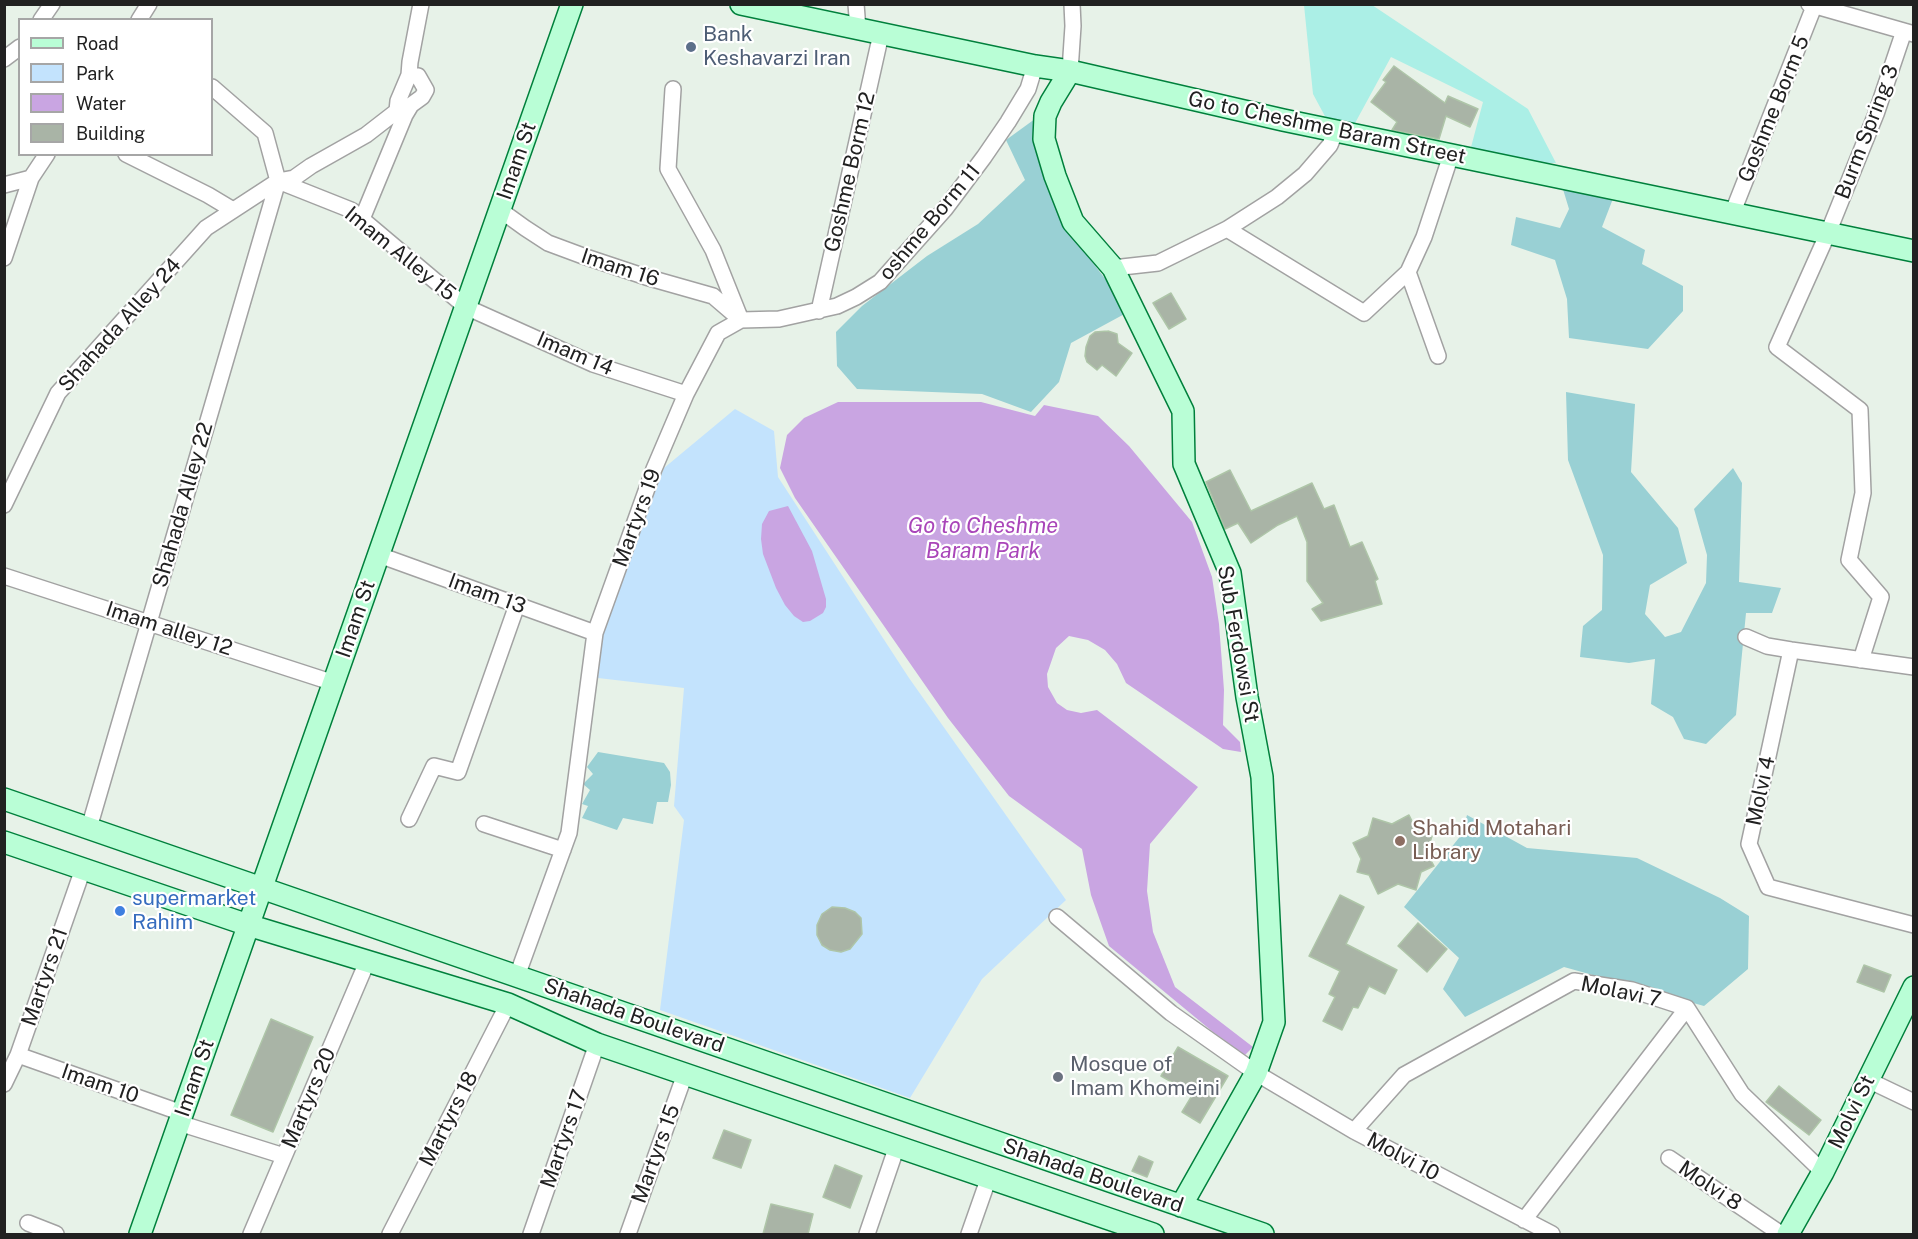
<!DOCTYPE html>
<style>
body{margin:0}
#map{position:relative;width:1918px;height:1239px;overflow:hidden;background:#e7f2e8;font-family:"Public Sans",sans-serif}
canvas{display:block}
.frame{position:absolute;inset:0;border:6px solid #212121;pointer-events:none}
.legend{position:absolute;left:18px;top:18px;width:195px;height:138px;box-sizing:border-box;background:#fff;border:2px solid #a6a6a6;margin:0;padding:8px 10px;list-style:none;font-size:18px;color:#212121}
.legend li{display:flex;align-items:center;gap:12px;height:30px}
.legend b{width:30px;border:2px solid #a6a6a6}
</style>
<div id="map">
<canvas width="1918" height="1239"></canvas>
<div class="frame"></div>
<ul class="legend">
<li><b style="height:8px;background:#b9fed6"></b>Road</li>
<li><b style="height:16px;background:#c3e3fd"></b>Park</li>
<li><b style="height:16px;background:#c9a5e2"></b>Water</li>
<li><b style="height:16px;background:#a9b4a6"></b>Building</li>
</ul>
</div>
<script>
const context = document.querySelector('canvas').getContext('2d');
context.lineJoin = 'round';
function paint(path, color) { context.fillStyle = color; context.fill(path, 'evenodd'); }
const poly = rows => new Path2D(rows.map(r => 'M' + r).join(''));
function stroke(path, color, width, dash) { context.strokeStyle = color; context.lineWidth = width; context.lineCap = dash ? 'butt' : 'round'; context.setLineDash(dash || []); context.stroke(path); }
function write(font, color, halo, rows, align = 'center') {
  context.font = font + ' "Public Sans",sans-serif'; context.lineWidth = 4.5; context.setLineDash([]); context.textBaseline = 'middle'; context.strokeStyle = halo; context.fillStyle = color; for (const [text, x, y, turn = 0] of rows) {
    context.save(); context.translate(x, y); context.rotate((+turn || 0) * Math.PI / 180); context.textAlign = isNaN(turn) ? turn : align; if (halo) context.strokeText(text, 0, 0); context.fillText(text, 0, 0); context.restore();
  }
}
const grass = poly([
 [1304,5,1372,5,1528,109,1556,163,1529,163,1470,151,1483,102,1391,57,1354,125,1327,120,1313,94]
]);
const forest = poly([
 [1039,116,1076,241,1130,311,1071,343,1059,382,1031,412,982,394,857,389,837,366,836,332,862,306,927,256,978,224,1025,180,1006,140],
 [1562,186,1614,196,1602,227,1645,250,1642,264,1683,286,1683,311,1648,349,1569,338,1567,299,1555,260,1511,245,1516,217,1560,228,1569,209],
 [1566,392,1635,404,1631,472,1678,528,1687,563,1650,585,1645,614,1665,637,1681,632,1706,583,1707,555,1694,509,1733,468,1742,483,1739,582,1781,588,1772,613,1746,613,1736,715,1706,744,1684,739,1673,717,1651,704,1655,659,1629,663,1580,657,1583,626,1602,610,1603,555,1568,460],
 [598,752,664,763,670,772,671,785,668,802,657,802,653,824,623,818,617,830,582,818,588,806,582,804,590,790,583,784,593,774,587,767],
 [1467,815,1527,848,1637,858,1720,898,1749,916,1748,969,1704,1006,1564,967,1465,1017,1443,989,1459,958,1404,907,1462,834]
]);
const park = poly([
 [735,409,774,431,778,477,909,678,1066,900,982,979,910,1098,660,1010,684,820,674,806,684,688,598,678,603,630,664,468]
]);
const water = poly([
 [838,402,981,402,1035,416,1044,405,1098,416,1129,446,1192,522,1212,577,1219,624,1224,690,1223,725,1240,742,1241,752,1223,749,1126,683,1117,664,1105,650,1088,640,1069,636,1056,648,1047,674,1048,687,1057,703,1067,710,1081,713,1097,710,1198,787,1150,844,1147,891,1153,932,1175,987,1253,1047,1245,1055,1213,1032,1109,946,1091,895,1082,849,1009,796,948,718,795,498,780,468,787,435,804,418],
 [788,506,812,551,826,599,826,607,823,613,810,621,803,622,794,616,785,605,776,588,763,554,761,539,762,524,769,511]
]);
const building = poly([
 [1394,66,1445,103,1448,96,1478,109,1470,127,1446,116,1439,139,1392,130,1397,122,1371,102,1386,82,1383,80,1394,66],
 [1171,293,1186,319,1169,329,1153,303,1171,293],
 [1108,331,1117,334,1118,343,1132,353,1116,376,1102,365,1097,370,1087,362,1085,356,1086,347,1090,336,1095,332,1108,331],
 [1230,470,1251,511,1312,483,1324,509,1334,505,1350,547,1362,542,1378,579,1375,581,1382,604,1321,621,1312,609,1323,603,1307,581,1307,542,1297,516,1278,525,1251,543,1238,523,1225,529,1206,482,1230,470],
 [1409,815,1417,831,1432,836,1427,853,1434,866,1421,872,1416,890,1398,884,1378,894,1369,875,1357,872,1361,859,1353,843,1368,836,1373,818,1392,824,1409,815],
 [1340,895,1364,907,1346,944,1397,970,1385,994,1369,986,1358,1008,1353,1007,1342,1030,1323,1021,1335,997,1329,994,1340,971,1309,956,1340,895],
 [832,907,845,908,855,912,861,918,862,934,850,949,841,952,830,950,822,945,817,935,817,925,822,914,832,907],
 [1418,923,1447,949,1427,972,1398,946,1418,923],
 [1864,965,1891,975,1884,992,1857,982,1864,965],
 [271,1019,313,1037,273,1132,231,1115,271,1019],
 [1178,1047,1228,1076,1200,1123,1182,1112,1193,1094,1161,1076,1178,1047],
 [1779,1086,1821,1120,1809,1135,1766,1102,1779,1086],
 [724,1130,751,1140,741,1168,713,1158,724,1130],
 [1139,1156,1153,1162,1147,1177,1132,1171,1139,1156],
 [835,1165,862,1176,850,1208,823,1197,835,1165],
 [771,1204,813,1214,808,1234,763,1234,771,1204]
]);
const street = poly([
 [856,4,858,29],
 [1809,4,1914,34],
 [41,20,52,4],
 [139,20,149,4],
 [4,59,20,47],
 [1070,71,1073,26,1072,4],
 [409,75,410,62,421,4],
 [212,87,265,133,278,181,351,210,466,307,593,364,686,394],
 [126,154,208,195,233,210],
 [4,185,31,178],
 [500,210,525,228,548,243,583,256,646,277,713,296,741,320,779,319,837,306,856,297,880,282,945,209,984,157,1008,122,1028,89,1035,66],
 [1732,214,1815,4],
 [1227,229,1364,313,1408,272],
 [4,258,31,178,47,154],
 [1113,268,1158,263,1227,229,1277,197,1305,174,1330,145,1336,130],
 [819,311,881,34],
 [1438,356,1408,272,1424,237,1451,155],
 [4,505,58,393,206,228,278,181,294,178,311,166,366,135,397,111,398,101,409,75,418,76,426,90,422,97,411,105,405,115,362,219],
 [379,555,595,633],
 [4,576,334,683],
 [1746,637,1767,646,1791,650,1914,667],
 [1791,650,1749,844,1768,887,1914,925],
 [1861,660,1881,597,1849,560,1863,493,1860,410,1777,347,1828,233,1876,114,1904,31],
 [409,819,434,766,458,772,517,605],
 [484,824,563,850],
 [89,828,278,181],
 [1057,917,1171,1013,1256,1073,1354,1131,1552,1234],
 [517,976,569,833,595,633,654,469,686,394,718,333,741,320,713,250,668,169,673,89],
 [18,1055,182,1113],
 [1868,1080,1914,1102],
 [4,1084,18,1055,83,869],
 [179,1123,284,1156],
 [1354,1131,1404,1075,1574,981,1632,990,1687,1008,1742,1094,1823,1172],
 [1669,1158,1781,1234],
 [1524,1220,1687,1008],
 [28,1223,56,1234],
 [251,1234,367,962],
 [390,1234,508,1004],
 [531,1234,597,1044],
 [628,1234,685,1074],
 [867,1234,897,1146],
 [969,1234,989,1177]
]);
const secondary = poly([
 [741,4,1035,66,1070,71,1283,120,1914,251],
 [1070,71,1051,102,1045,116,1044,139,1055,176,1073,222,1113,268,1183,411,1184,464,1230,573,1247,697,1262,777,1274,1022,1256,1073,1181,1206],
 [4,799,1263,1234],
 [4,842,248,925,508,1004,597,1044,1153,1234],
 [140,1234,572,4],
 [1788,1234,1823,1172,1914,987]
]);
const markers = [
 [691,47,6,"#5c6f8a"],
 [1400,841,6,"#8d6e63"],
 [120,911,6,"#3f7fe0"],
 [1058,1077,6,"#6b7280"]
];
const serviceNames = [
 ["Bank",703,35],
 ["Keshavarzi Iran",703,59]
];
const streetNames = [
 ["Goshme Borm 5",1774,109,-68],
 ["Go to Cheshme Baram Street",1327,128,12],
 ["Burm Spring 3",1867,132,-69],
 ["Imam St",517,161,-71],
 ["Goshme Borm 12",850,172,-77],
 ["oshme Borm 11",930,222,-50],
 ["Imam Alley 15",400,254,39],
 ["Imam 16",620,268,18],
 ["Shahada Alley 24",120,325,-48],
 ["Imam 14",575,354,23],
 ["Shahada Alley 22",183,505,-74],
 ["Martyrs 19",637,518,-70],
 ["Imam 13",487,594,20],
 ["Imam St",356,619,-71],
 ["Imam alley 12",169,629,18],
 ["Sub Ferdowsi St",1238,644,80],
 ["Molvi 4",1761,791,-78],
 ["Martyrs 21",45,977,-71],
 ["Molavi 7",1621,992,12],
 ["Shahada Boulevard",634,1016,19],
 ["Imam St",195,1078,-71],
 ["Imam 10",100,1084,19],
 ["Martyrs 20",309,1098,-67],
 ["Molvi St",1852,1112,-64],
 ["Martyrs 18",449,1119,-63],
 ["Martyrs 17",564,1139,-71],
 ["Martyrs 15",656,1154,-70],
 ["Molvi 10",1403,1157,28],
 ["Shahada Boulevard",1093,1176,19],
 ["Molvi 8",1710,1186,34]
];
const educationNames = [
 ["Shahid Motahari",1412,829],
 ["Library",1412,853]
];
const shopNames = [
 ["supermarket",132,899],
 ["Rahim",132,923]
];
const worshipNames = [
 ["Mosque of",1070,1065],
 ["Imam Khomeini",1070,1089]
];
const waterNames = [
 ["Go to Cheshme",983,526],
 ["Baram Park",983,551]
];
paint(grass, '#abefe6');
paint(forest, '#99d0d4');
paint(park, '#c3e3fd');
paint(water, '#c9a5e2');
paint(building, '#a9b4a6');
stroke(building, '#aec5a8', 1.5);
stroke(street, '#a2a2a2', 18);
stroke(secondary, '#00803c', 24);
stroke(street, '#fff', 15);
stroke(secondary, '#b9fed6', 21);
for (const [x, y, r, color] of markers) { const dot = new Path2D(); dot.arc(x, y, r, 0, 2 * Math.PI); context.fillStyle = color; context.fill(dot); stroke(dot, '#fff', 2); }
write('21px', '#4e5e75', '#fff', serviceNames, 'left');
write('21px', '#212121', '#fff', streetNames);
write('21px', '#785e54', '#fff', educationNames, 'left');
write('21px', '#366cbe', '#fff', shopNames, 'left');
write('21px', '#5b616d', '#fff', worshipNames, 'left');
write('italic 22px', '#a945b9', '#fff', waterNames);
</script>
